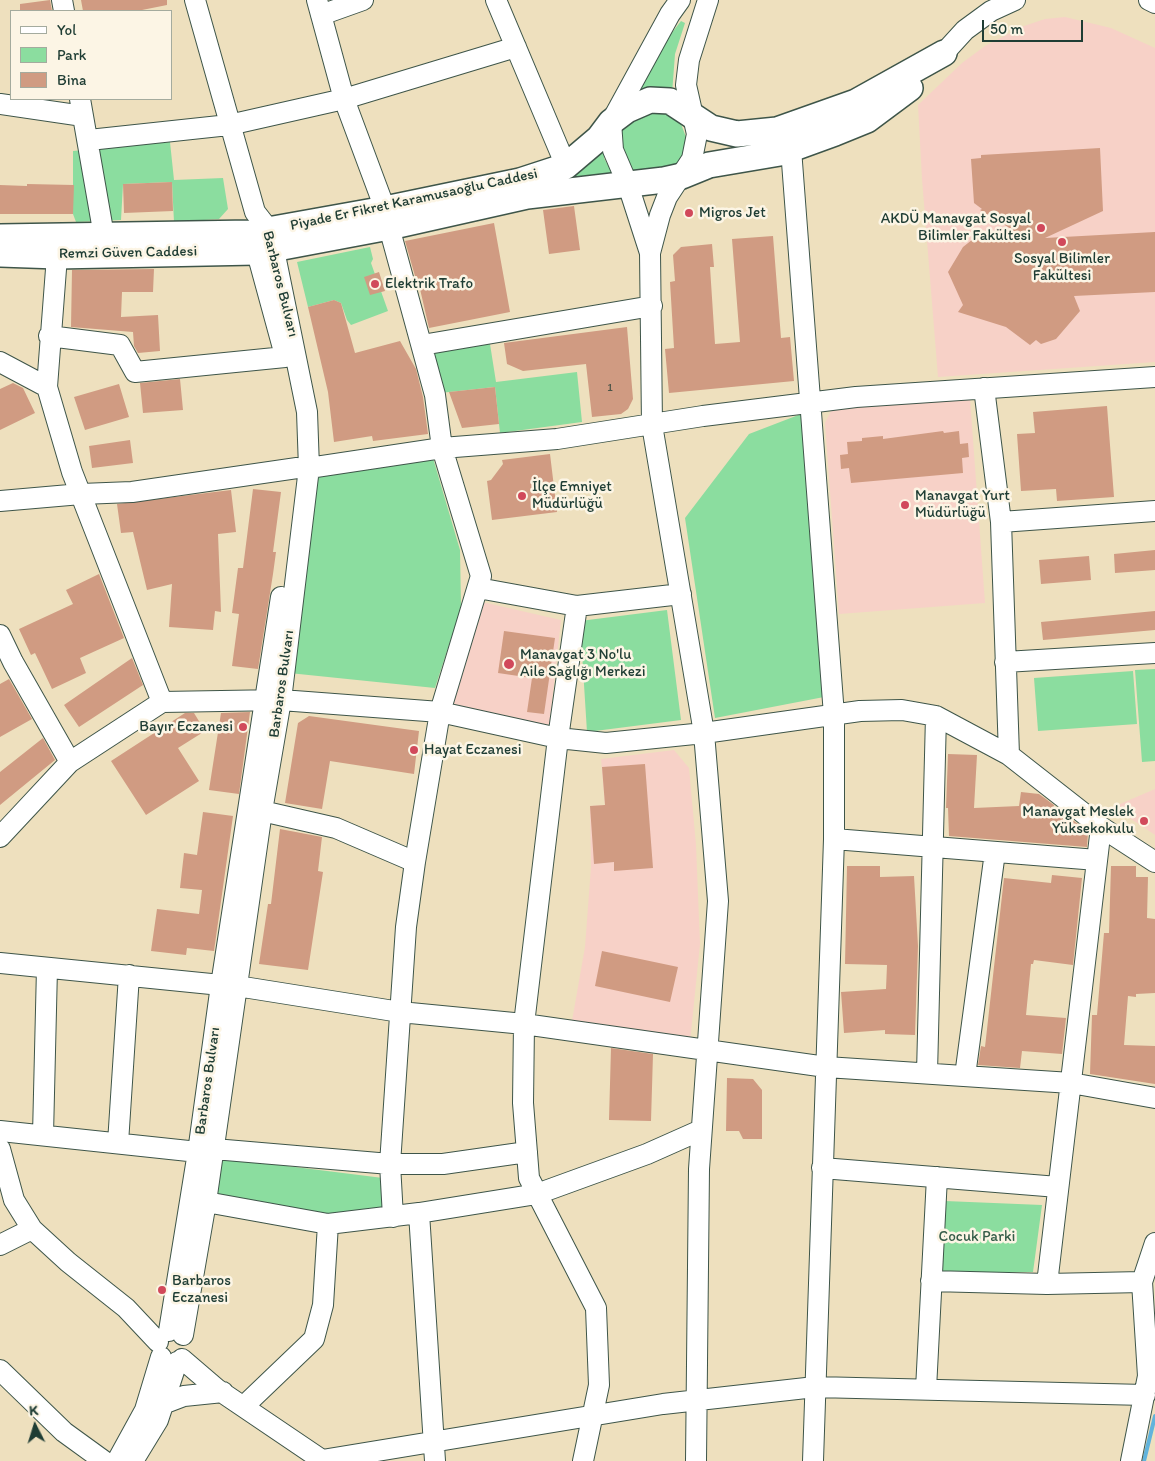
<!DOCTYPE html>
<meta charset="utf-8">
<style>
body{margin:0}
#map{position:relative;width:1155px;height:1461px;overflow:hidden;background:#eee0be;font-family:Itim,sans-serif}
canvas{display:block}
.legend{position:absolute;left:10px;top:10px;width:162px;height:90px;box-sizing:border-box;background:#fcf5e5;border:1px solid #a4ab9e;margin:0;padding:6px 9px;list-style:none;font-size:15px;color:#1f3d34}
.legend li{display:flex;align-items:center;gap:10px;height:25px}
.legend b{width:25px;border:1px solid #a4ab9e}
.north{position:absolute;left:10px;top:1401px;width:50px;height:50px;-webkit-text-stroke:4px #fcf5e5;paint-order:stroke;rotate:355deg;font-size:14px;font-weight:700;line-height:20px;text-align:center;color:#1f3d34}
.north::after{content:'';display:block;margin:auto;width:18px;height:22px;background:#1f3d34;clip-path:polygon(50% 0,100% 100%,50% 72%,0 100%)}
.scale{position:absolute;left:982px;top:20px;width:101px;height:22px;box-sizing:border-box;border:2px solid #1f3d34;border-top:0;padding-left:6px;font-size:15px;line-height:18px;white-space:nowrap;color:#1f3d34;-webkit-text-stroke:4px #fcf5e5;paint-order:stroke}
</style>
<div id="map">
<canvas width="1155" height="1461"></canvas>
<ul class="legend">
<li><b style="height:6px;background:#fff"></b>Yol</li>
<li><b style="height:14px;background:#8bdd9f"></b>Park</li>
<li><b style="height:14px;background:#d09b82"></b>Bina</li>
</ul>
<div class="north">K</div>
<div class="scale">50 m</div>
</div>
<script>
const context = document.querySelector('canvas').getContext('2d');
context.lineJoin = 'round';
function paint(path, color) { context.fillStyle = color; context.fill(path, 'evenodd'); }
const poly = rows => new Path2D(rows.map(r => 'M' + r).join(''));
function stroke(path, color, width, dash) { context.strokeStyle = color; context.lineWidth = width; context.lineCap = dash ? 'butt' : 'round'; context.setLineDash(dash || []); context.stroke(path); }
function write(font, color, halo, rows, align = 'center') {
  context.font = font + ' Itim,sans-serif'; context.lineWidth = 5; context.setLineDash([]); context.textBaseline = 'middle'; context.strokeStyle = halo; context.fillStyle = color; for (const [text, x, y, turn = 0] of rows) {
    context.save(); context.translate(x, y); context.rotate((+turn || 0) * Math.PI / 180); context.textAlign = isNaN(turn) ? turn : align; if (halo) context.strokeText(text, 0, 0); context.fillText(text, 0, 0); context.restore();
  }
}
const built = poly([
 [1065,17,1111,28,1155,48,1155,362,938,377,922,179,918,105,962,63,985,46,1024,26,1045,19],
 [970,399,985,603,839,614,825,423,832,409],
 [482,602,561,620,549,730,449,708],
 [674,750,689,768,696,845,700,944,690,1042,572,1021,585,947,591,867,590,806,605,805,601,759],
 [1155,789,1155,835,1113,807]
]);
const green = poly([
 [681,21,685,23,675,54,672,94,633,93,653,57],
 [659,108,677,118,681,124,686,137,685,153,675,169,631,172,615,140,622,123],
 [170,142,174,180,223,178,228,209,219,219,174,222,172,182,123,184,121,220,76,222,73,214,73,151],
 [605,142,604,158,615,178,546,183],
 [370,247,373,259,371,263,388,311,351,325,347,320,341,303,334,300,308,307,297,262],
 [490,344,496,382,577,372,582,422,500,433,495,387,440,393,434,351],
 [801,414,824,697,715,718,685,518,749,434],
 [433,458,460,550,461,608,435,688,289,673,317,476],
 [667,610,681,720,587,732,580,621],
 [1155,669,1155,761,1142,762,1135,670],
 [1133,671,1137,724,1038,731,1034,678],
 [223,1158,383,1178,383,1212,328,1224,214,1204],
 [945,1201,1042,1205,1033,1272,939,1272]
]);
const stream = poly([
 [1144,1461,1155,1416]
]);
const building = poly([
 [50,0,52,11,20,11,20,4],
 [81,0,167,0,167,5,137,11,83,11],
 [1100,148,1103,211,1045,238,1155,232,1155,292,1074,296,1080,311,1056,339,1041,344,1036,340,1030,345,1006,327,958,312,963,305,948,272,963,247,982,232,1013,230,980,210,982,209,974,203,971,159,981,158,981,155],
 [172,182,173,211,124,213,123,184],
 [27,184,74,185,73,214,0,214,0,185,27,186],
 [574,206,580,250,549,254,543,210],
 [494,223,510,312,429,328,417,276,415,276,405,241],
 [773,236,781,338,790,337,794,381,669,393,665,349,674,348,670,282,675,281,673,255,681,247,712,244,714,267,710,267,715,344,740,342,732,239],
 [154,269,153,292,122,292,121,317,158,315,160,351,138,353,134,346,133,332,71,327,72,270],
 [379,272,385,291,370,295,364,277],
 [334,300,341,303,355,353,400,341,416,369,423,397,428,434,373,441,372,436,334,442,328,392,308,307],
 [627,327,633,399,628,409,621,414,592,417,586,364,523,371,507,364,504,343],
 [180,379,183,410,143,413,140,383],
 [13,383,23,388,35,413,0,430,0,389],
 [119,384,129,417,85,430,74,397],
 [495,387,499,424,462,428,449,392],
 [1107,406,1114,497,1057,501,1056,489,1021,491,1017,434,1035,433,1033,412],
 [943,431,944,433,959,431,960,444,968,443,969,457,962,458,963,473,851,483,849,468,841,469,840,455,848,454,847,442,862,441,862,438,883,436,883,439],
 [130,440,133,463,92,468,89,446],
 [550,454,557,512,492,520,487,481,491,480,503,464,502,460],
 [253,489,281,492,273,552,276,552,273,574,258,669,232,666,239,614,232,613,238,568,243,568],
 [231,490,236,532,218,534,221,612,215,611,213,630,169,627,172,584,147,590,133,532,121,533,117,504],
 [1155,550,1155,570,1115,573,1114,554],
 [1089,556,1091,580,1041,584,1039,560],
 [99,574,124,638,80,658,86,673,52,689,35,653,31,655,19,629,73,604,66,590],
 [1155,611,1155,630,1043,640,1041,622],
 [504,631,555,638,544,714,527,712,532,678,498,673],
 [132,658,143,685,79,727,64,705],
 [9,679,32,719,0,737,0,684],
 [250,712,239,794,209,790,221,713],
 [185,713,194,713,205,731,178,748,199,781,146,815,111,761],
 [309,716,419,731,414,774,330,761,322,809,285,803,298,723],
 [43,738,55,760,0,805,0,772],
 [948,754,977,755,974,808,1019,806,1021,792,1039,794,1054,805,1053,810,1061,810,1066,815,1066,820,1074,821,1088,832,1087,847,949,836,948,808,946,808],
 [645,764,653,868,614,871,614,862,594,864,590,806,605,805,602,767],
 [203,812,233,816,214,951,187,948,186,955,151,951,157,909,199,914,202,890,180,888,184,853,197,855],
 [280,829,322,837,318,871,323,872,308,970,259,964,268,904,271,904],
 [847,866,880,866,880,877,914,876,918,946,915,1035,885,1034,885,1030,844,1033,841,992,886,989,887,965,845,964],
 [1111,866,1136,866,1136,877,1148,877,1147,918,1155,919,1155,993,1136,994,1136,997,1128,996,1124,1045,1155,1046,1155,1084,1090,1074,1092,1015,1097,1015,1104,933,1109,933],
 [1052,875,1082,878,1073,965,1034,960,1033,964,1031,964,1026,1015,1066,1018,1062,1054,1022,1051,1020,1068,978,1065,981,1046,985,1047,1004,878,1051,883],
 [602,951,678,967,670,1002,595,986],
 [611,1048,653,1054,651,1121,609,1120],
 [727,1078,753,1079,762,1090,762,1139,743,1139,739,1131,726,1131]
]);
const minor = poly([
 [62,0,64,11],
 [317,0,344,99,385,209],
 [496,0,566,166],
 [1149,0,1155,3],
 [321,15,363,0],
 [944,53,965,30,991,11,1015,0],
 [80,99,104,236],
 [0,104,83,116],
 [89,140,229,125,344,99,516,47],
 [791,149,834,715,834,839,813,1461],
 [389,227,435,395,442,448,481,576,440,712,415,862,406,927,390,1164,393,1217],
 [253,238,283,348],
 [650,253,628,185,613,150,611,122,670,14,680,0],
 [57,256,47,387,72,472,162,702],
 [49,336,120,345,135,372,285,357],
 [422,345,652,306],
 [0,362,47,387],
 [984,388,1001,522],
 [309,468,442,448,557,439,703,416,856,397,1155,377],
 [0,501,81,494,132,492,297,468],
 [478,588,577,606,681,594],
 [577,606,558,738,524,1024,523,1103,529,1178,596,1308,599,1385,583,1461],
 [0,635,13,662,70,762],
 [1005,662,1155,653],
 [1009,755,1001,522,1155,511],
 [262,811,336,828,415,862],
 [0,837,70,762,162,702,281,700,440,712,558,738,606,743,704,733,860,711,902,710,936,716,1009,755,1101,827,1155,862],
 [834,839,1097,860],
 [0,963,221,985],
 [237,986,400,1012,524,1024,826,1067,1071,1083,1155,1098],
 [927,1073,936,716],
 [965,1076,995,852],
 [0,1131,198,1152],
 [43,1135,47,968],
 [118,1143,129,975],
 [0,1149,14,1200,32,1229,68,1262,126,1308,158,1342],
 [214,1149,390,1164,443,1164,527,1152],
 [822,1168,1058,1187],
 [206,1202,328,1224],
 [419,1213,435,1461],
 [0,1245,32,1229],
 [931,1281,1047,1284,1142,1282],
 [1047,1284,1101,827],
 [169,1331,198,1152,221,985,281,597],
 [183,1335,206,1202,262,811,281,700,309,468,307,412,274,250,269,230,255,212,195,0],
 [182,1359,217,1389,322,1460,663,1404,815,1387,1145,1395],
 [0,1370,64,1432,104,1461],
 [926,1389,937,1177],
 [163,1404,184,1396,223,1392],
 [244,1406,314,1339,323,1305,328,1224,419,1213,537,1194,647,1154,701,1130],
 [117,1461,145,1410,161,1357],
 [133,1461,158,1420,177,1362],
 [696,1461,699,1169,718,901,704,733,652,425,650,253,660,215,667,197,692,159,697,134,686,85,689,60,708,0],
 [1131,1461,1148,1376,1142,1282,1155,1243]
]);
const major = poly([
 [0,237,251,233,385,209,520,181,566,166,599,138,611,122,627,110,650,100,670,101,711,128,737,134,777,130,856,102,944,53],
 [0,254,57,256,256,252,389,227,527,196,664,180,682,176,709,165,780,153,835,133,867,120,910,88]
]);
const markers = [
 [689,213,5,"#d1495b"],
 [1041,228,5,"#d1495b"],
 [1062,242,5,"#d1495b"],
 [375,284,5,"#d1495b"],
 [522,496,5,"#d1495b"],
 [905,505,5,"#d1495b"],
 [509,664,6,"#d1495b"],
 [243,727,5,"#d1495b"],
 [414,750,5,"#d1495b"],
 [1144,821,5,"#d1495b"],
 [162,1290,5,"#d1495b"]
];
const numberNames = [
 ["1",610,388]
];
const streetNames = [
 ["Piyade Er Fikret Karamusaoğlu Caddesi",414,200,-12],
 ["Remzi Güven Caddesi",128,253,-1],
 ["Barbaros Bulvarı",280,284,76],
 ["Barbaros Bulvarı",282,684,-82],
 ["Barbaros Bulvarı",208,1081,-82]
];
const poiNames = [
 ["Migros Jet",699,213],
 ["AKDÜ Manavgat Sosyal",1031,219,"right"],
 ["Bilimler Fakültesi",1031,236,"right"],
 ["Sosyal Bilimler",1062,259,"center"],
 ["Fakültesi",1062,276,"center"],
 ["Elektrik Trafo",385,284],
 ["İlçe Emniyet",532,487],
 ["Müdürlüğü",532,504],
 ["Manavgat Yurt",915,496],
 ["Müdürlüğü",915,513],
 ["Manavgat 3 No'lu",520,655],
 ["Aile Sağlığı Merkezi",520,672],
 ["Bayır Eczanesi",233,727,"right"],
 ["Hayat Eczanesi",424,750],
 ["Manavgat Meslek",1134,812,"right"],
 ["Yüksekokulu",1134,829,"right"],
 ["Barbaros",172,1281],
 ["Eczanesi",172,1298]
];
const parkNames = [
 ["Cocuk Parki",977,1237]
];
paint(built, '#f7d1c7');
paint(green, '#8bdd9f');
stroke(stream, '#61b3dc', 4);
paint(building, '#d09b82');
stroke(minor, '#3e5549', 22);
stroke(major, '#3e5549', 28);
stroke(minor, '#fff', 20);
stroke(major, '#fff', 25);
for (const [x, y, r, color] of markers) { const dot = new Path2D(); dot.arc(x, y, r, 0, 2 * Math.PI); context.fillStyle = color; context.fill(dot); stroke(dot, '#fcf5e5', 2); }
write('12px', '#4b5448', null, numberNames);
write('15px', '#1f3d34', '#fcf5e5', streetNames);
write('15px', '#1f3d34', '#fcf5e5', poiNames, 'left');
write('15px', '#355d49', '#fcf5e5', parkNames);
</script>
